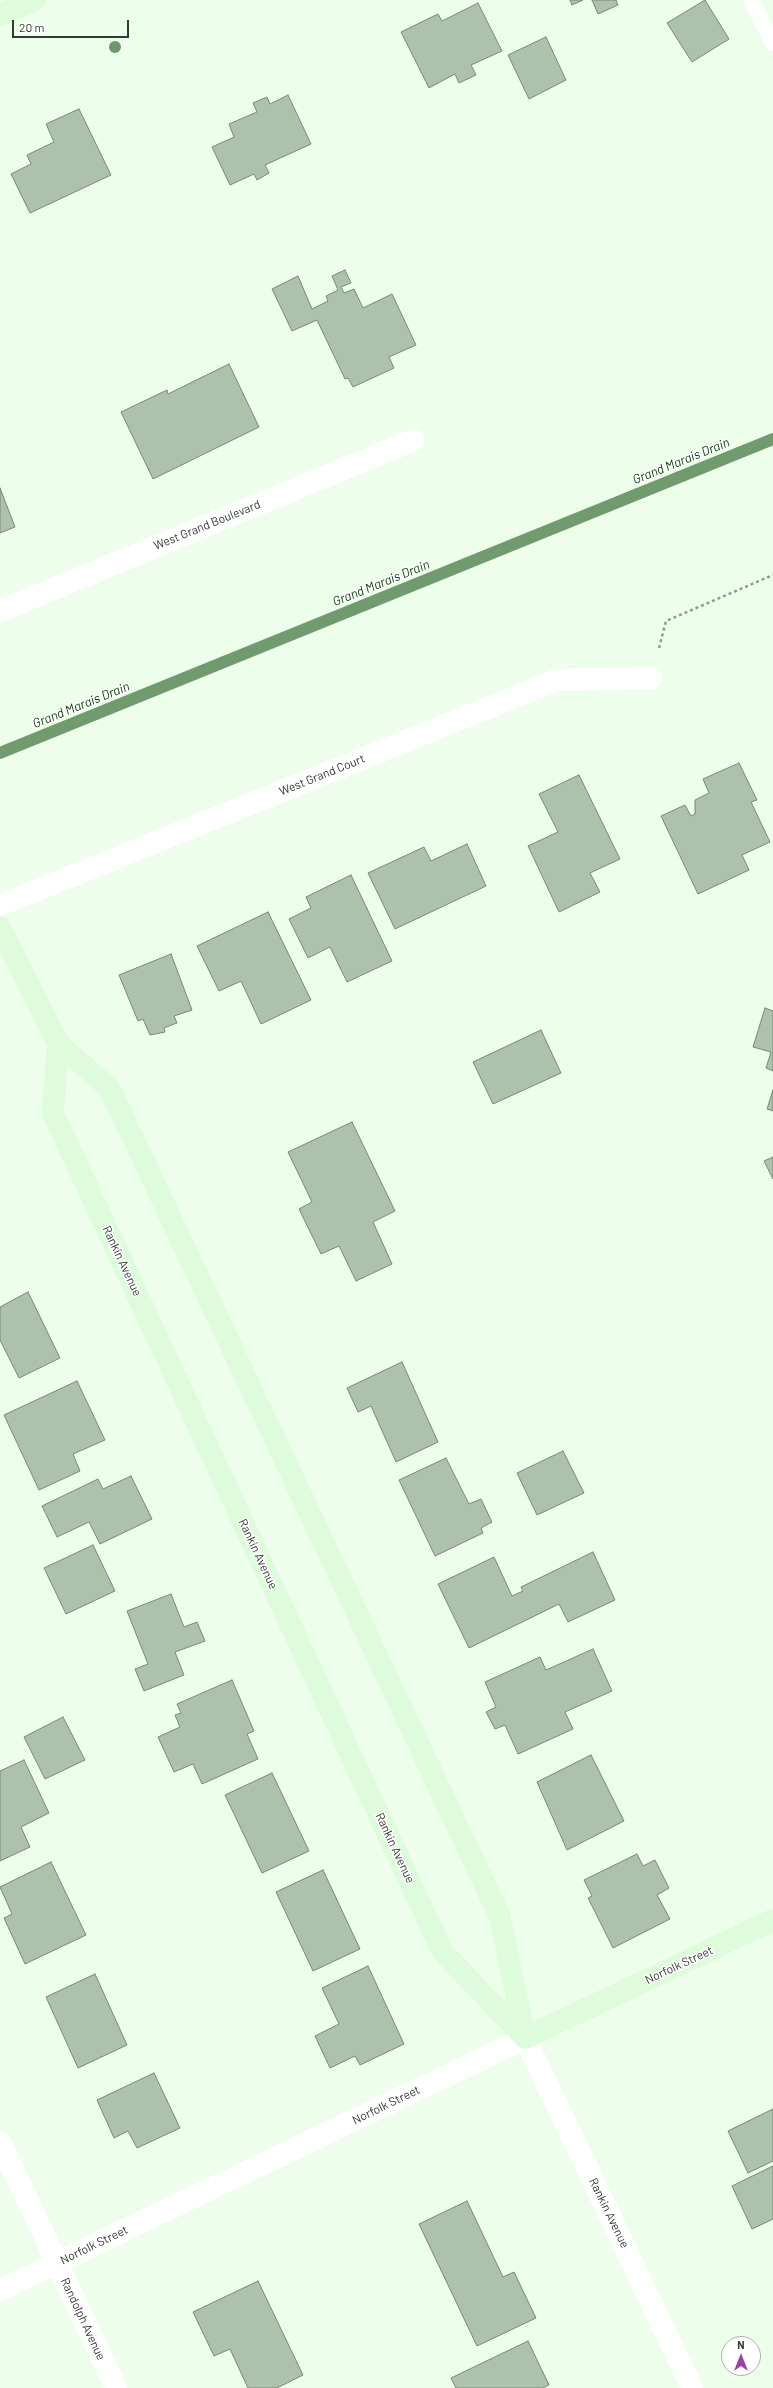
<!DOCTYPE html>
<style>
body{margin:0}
#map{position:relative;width:773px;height:2388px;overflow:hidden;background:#edffeb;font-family:Barlow,sans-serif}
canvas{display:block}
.north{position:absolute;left:721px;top:2336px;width:40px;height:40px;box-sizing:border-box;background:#fff;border:1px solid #adb1ad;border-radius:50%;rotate:0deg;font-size:11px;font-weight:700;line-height:16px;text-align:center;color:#323b32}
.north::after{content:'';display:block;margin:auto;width:14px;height:18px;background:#9b3ea8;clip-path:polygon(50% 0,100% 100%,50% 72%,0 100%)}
.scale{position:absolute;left:12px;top:20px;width:117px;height:18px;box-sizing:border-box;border:2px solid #323b32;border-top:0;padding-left:5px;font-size:12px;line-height:14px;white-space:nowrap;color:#323b32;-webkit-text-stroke:3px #fff;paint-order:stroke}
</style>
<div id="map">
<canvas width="773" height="2388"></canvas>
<div class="north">N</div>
<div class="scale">20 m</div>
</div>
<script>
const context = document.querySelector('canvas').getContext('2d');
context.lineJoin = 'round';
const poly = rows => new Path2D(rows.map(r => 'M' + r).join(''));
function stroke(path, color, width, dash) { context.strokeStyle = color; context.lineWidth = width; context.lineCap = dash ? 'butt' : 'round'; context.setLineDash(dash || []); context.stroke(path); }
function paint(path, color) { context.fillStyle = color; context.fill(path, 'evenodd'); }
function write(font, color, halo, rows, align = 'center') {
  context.font = font + ' Barlow,sans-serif'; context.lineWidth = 3; context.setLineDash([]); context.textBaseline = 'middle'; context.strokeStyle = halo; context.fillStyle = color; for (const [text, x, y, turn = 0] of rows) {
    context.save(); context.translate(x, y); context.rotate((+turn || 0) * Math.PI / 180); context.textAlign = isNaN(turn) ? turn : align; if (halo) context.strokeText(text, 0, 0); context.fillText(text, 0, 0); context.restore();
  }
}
const stream = poly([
 [0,753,773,439]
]);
const building = poly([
 [570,0,583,0,572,5,570,0],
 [592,0,616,0,618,5,598,14,592,0],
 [705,0,729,39,692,62,667,23,705,0],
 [478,3,502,51,471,65,476,75,459,83,455,74,429,88,401,32,438,14,442,21,478,3],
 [546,37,566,80,529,99,508,55,546,37],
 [288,95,311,144,265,165,269,173,257,180,254,174,230,185,212,147,234,137,229,124,257,112,253,103,267,97,270,104,288,95],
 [79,109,111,175,30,213,11,174,31,164,27,155,54,142,46,124,79,109],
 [345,270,351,283,341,287,344,293,354,289,363,308,392,294,416,345,389,357,394,368,353,387,348,378,345,379,317,320,292,331,272,289,298,276,312,309,328,301,326,296,338,290,332,276,345,270],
 [229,364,259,427,153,479,121,412,167,390,168,394,229,364],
 [0,488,15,527,0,533,0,488],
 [739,763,757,800,751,802,770,842,742,855,749,870,698,894,661,816,685,805,691,816,695,814,695,800,709,793,703,779,739,763],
 [579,775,620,859,590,873,600,892,559,912,528,846,558,832,539,794,579,775],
 [467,844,486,886,395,929,368,873,424,847,431,861,467,844],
 [351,875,392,961,347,982,330,947,308,958,289,919,311,908,306,897,351,875],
 [268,912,311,1000,261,1024,241,981,219,991,197,946,268,912],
 [171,954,192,1010,174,1016,177,1023,164,1028,165,1032,150,1035,143,1019,138,1021,119,975,171,954],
 [765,1008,773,1011,773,1071,766,1068,771,1052,753,1047,765,1008],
 [541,1030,561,1073,493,1104,473,1062,541,1030],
 [773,1090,773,1111,767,1109,773,1090],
 [352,1122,395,1211,373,1222,392,1264,356,1281,339,1246,321,1254,299,1209,312,1202,288,1152,352,1122],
 [773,1157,773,1179,764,1161,773,1157],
 [28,1292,60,1358,19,1378,0,1340,0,1307,28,1292],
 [402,1362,438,1442,396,1462,371,1406,358,1412,347,1388,402,1362],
 [77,1381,105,1440,73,1454,80,1471,39,1490,4,1415,77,1381],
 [563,1451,584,1493,537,1515,517,1473,563,1451],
 [446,1458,469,1504,481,1499,492,1522,481,1528,483,1533,435,1556,399,1480,446,1458],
 [131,1476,152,1519,100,1544,89,1522,57,1537,42,1506,98,1479,103,1489,131,1476],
 [93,1545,115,1591,66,1614,44,1568,93,1545],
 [593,1552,615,1600,568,1622,559,1604,469,1648,438,1584,494,1557,512,1596,523,1591,521,1587,593,1552],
 [171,1594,184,1627,197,1622,205,1641,175,1652,184,1675,144,1691,135,1669,148,1664,127,1611,171,1594],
 [593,1649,612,1691,565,1712,573,1729,518,1754,505,1725,495,1729,486,1712,496,1707,485,1682,540,1657,546,1670,593,1649],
 [232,1680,254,1731,247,1734,258,1759,202,1784,193,1764,174,1772,158,1737,180,1727,175,1715,181,1713,177,1704,232,1680],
 [63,1717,85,1760,45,1779,24,1737,63,1717],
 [591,1755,624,1821,567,1850,537,1782,591,1755],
 [24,1760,49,1813,21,1827,30,1847,0,1861,0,1771,24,1760],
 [272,1773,309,1851,262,1873,225,1795,272,1773],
 [637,1854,643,1866,655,1860,669,1888,657,1895,670,1919,613,1948,588,1898,592,1896,584,1880,637,1854],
 [51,1862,86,1935,25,1964,4,1918,12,1914,0,1887,51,1862],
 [323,1870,360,1949,313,1971,276,1892,323,1870],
 [368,1966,404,2044,360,2065,355,2056,330,2068,315,2036,339,2024,322,1988,368,1966],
 [95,1974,127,2045,78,2068,46,1997,95,1974],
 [154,2073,180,2128,137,2148,128,2131,114,2138,97,2100,154,2073],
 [773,2109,773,2161,748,2173,728,2131,773,2109],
 [773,2166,773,2219,752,2229,732,2186,773,2166],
 [467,2201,503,2277,514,2272,536,2318,477,2346,419,2224,467,2201],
 [258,2281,303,2375,277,2388,248,2388,230,2349,214,2356,193,2312,258,2281],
 [528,2341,549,2385,543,2388,456,2388,451,2378,528,2341]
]);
const path = poly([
 [659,648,666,621,773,575]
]);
const lane = poly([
 [751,0,773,43]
]);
const street = poly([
 [0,611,414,440],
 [0,905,557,680,651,678],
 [0,2142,116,2388],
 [0,2290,525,2038,692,2388]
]);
const secondary = poly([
 [0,15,35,0],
 [0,927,58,1043,110,1089,500,1917,525,2038],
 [58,1043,53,1113,442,1951,525,2038],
 [525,2038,773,1920]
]);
const trees = [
 [115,47]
];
const streetNames = [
 ["West Grand Boulevard",207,525,-22],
 ["West Grand Court",322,775,-22],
 ["Rankin Avenue",122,1261,65],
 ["Rankin Avenue",258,1554,65],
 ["Rankin Avenue",395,1848,65],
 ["Norfolk Street",679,1965,-25],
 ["Norfolk Street",386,2105,-26],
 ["Rankin Avenue",609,2213,64],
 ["Norfolk Street",94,2245,-26],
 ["Randolph Avenue",83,2319,65]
];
const waterNames = [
 ["Grand Marais Drain",681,461,-22],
 ["Grand Marais Drain",381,583,-22],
 ["Grand Marais Drain",81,705,-22]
];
stroke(stream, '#719a6e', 12);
paint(building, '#acc2aa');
stroke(building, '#758a73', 1);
stroke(path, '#8e9c8d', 2.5, [3, 3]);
stroke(lane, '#fff', 16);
stroke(street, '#fff', 22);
stroke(secondary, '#defbdc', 22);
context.fillStyle = '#6d966d';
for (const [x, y] of trees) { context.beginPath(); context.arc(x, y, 6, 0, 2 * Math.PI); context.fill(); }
write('12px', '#323b32', '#fff', streetNames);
write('italic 13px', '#0c450b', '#fff', waterNames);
</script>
